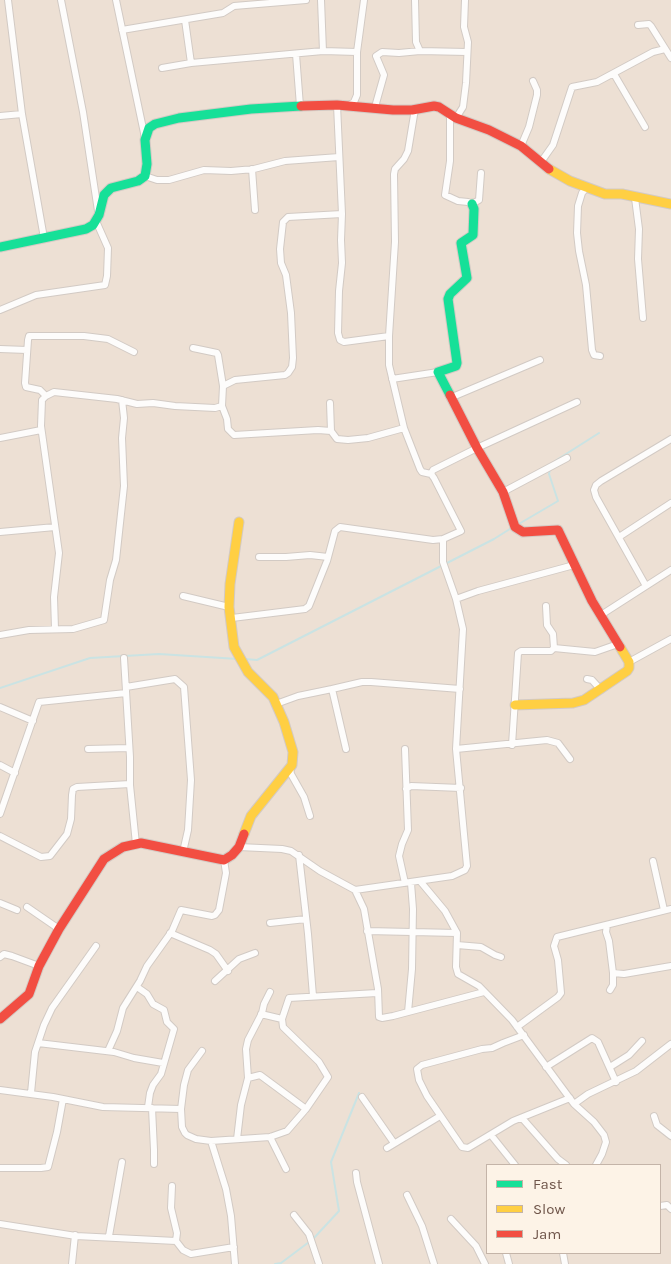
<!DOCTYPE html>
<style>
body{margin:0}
#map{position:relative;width:671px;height:1264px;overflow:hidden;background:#f4eee7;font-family:Karla,sans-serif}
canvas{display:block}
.legend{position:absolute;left:486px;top:1164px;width:175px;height:90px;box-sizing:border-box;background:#fdf3e7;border:1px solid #c4b4a8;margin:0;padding:6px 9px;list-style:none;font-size:15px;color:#6f554a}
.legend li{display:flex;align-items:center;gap:10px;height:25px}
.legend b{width:25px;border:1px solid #c4b4a8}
</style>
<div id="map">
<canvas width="671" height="1264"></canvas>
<ul class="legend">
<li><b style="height:6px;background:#16e098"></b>Fast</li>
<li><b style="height:6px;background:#ffcf43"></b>Slow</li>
<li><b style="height:6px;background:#f24e42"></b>Jam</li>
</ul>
</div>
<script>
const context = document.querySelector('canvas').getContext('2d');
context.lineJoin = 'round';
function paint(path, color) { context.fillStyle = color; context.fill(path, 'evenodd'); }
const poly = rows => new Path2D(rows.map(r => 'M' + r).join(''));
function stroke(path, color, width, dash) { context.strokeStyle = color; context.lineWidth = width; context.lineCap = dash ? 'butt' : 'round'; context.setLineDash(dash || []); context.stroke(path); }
const residential = poly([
 [0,0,671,0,671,1264,0,1264],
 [487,1165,660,1165,660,1253,487,1253]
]);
const stream = poly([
 [555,461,599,433],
 [517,525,558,501,549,474,550,469],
 [245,659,257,660,494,539,513,527],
 [0,688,90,658,159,654,238,659],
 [313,1239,339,1211,331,1162,359,1093],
 [275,1264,281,1263,309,1242]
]);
const street = poly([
 [8,0,22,114,44,238],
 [61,0,83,112,98,211],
 [116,0,145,138],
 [321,0,323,51],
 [415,0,416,42,420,51],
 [185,20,191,63],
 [638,25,649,24,651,26,671,58],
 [122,30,223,13,234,6,306,0],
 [296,54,300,106],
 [162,68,191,63,323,51,357,52],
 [614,74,645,127],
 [337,105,342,214,341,240,342,263,339,291,338,333,340,340,344,342,389,336],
 [347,106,354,102,357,95,357,52,364,0],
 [375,107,384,75,376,56,382,52,399,53,420,51,467,52],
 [450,114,450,161,445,195,458,201,468,202,472,204,479,200,481,173],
 [0,116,22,114],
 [456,118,463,107,466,83,468,42,464,27,465,0],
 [521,146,529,127,537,95,537,90,533,81],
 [541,162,553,145,572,87,597,82,653,52,665,49],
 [252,169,255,210],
 [145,176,157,180,169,180,204,170,231,171,254,169,285,161,339,157],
 [587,187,582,193,578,206,577,233,579,251,586,285,592,350,594,355,600,356],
 [635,198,639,229,638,259,643,318],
 [0,310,36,295,105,285,107,276,108,248,96,221],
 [193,348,217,353,218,355,223,386,222,406,227,419,228,429,234,435,318,430,331,431,337,439,348,440,368,438,404,428,420,469,422,472,431,474,434,478,461,531,443,539,433,540,340,527,335,531,327,561,309,606,305,609,232,618],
 [0,349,27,350],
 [392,379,438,372],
 [223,386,235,380,285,375,288,373,292,367,293,358,291,313,286,275,281,263,280,249,283,222,288,217,342,214],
 [46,396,40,390,26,387,25,383,28,340,29,336,84,336,108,339,134,352],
 [450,398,540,360],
 [330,403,331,431],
 [404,428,389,365,389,336,395,242,394,174,395,169,404,159,408,151,415,109],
 [0,438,41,430],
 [431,474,433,470,477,448,577,402],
 [503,492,567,458],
 [0,532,55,527],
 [619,537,671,503],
 [259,557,286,557,310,555,328,557],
 [646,586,596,497,594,490,596,485,601,481,671,439],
 [183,596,229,607],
 [456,599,478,591,574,565],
 [546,606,547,625,553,634,554,648],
 [601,615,671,570],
 [55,629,54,597,59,553,41,426,42,400,46,396,54,392,117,399,137,404,153,403,175,406,215,408,222,406],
 [0,635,29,630,73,629,104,620,110,580,116,560,124,486,122,438,124,418,122,400],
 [124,658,130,757,130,785,136,844],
 [629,662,671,639],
 [587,679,592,680,601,690],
 [126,687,175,679,184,687,191,780,188,830,183,852],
 [332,689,362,682,371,682,460,689],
 [276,704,298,696,332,689,346,749],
 [0,707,33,721],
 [512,745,518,653,521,651,551,651,554,648,595,652,618,644],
 [88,749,129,748],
 [405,749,408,830,402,844,399,856,405,883],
 [456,749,547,740,558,743,570,759],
 [0,765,15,773],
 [290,768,291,774,304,797,310,816],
 [406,789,411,786,461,788],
 [0,814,39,702,126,693],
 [0,836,41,857,50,856,67,834,71,819,72,795,73,789,77,787,130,784],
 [239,847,282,849,291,851,320,871,355,890,452,876,465,870,467,866,456,749,463,629,456,599,443,562,443,539],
 [299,855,308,934,313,996],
 [653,861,664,910],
 [420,881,445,911,457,933,456,967,458,974,479,986,512,1020,574,1104,594,1122,604,1135,606,1142,602,1154,596,1165],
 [355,890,364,909,378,989,379,1017,382,1018,393,1016,484,992],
 [0,903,17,910],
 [27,907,59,929],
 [270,923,306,919],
 [607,925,606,932,609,941,613,973,613,985,610,990],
 [367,931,457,933],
 [170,933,210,950,216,954,228,971],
 [457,945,481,947,495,955,501,957],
 [0,957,4,954,12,956,39,966],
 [613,973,624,974,671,966],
 [215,981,239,959,255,953],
 [137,987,147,994,153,1004,164,1010,167,1022,174,1029,161,1074,153,1085,150,1093,148,1107],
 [408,1012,412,969,413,909,411,883],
 [261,1014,282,1019],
 [517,1027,558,997,561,993,558,960,554,946,557,937,671,909],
 [524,1035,503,1043,492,1048,482,1049,422,1065,417,1069,419,1080,427,1096,462,1147,468,1148,513,1121,570,1098],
 [38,1043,114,1052,134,1058,163,1063],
 [108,1051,117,1031,123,1008,140,981,147,966,172,931,181,910,212,916,215,915,219,910,226,873,224,860],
 [202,1051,188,1070,184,1085,181,1109,182,1127,185,1133,187,1135,196,1139,211,1141,270,1137,287,1131,306,1109,328,1077,319,1062,283,1027,282,1019,289,998,377,993],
 [546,1067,592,1038,598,1042,616,1082],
 [610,1067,629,1055,642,1041],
 [248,1078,260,1075,306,1109],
 [0,1090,53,1097,103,1107,181,1109],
 [31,1093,35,1052,44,1025,52,1008,96,946],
 [362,1097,394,1143],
 [574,1104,588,1094,636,1071,671,1044],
 [152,1108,154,1150,154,1164],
 [654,1116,657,1125,671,1136],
 [522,1118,558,1159,566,1165],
 [491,1135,515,1165],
 [270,1137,286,1169],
 [237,1139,241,1105,248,1078,246,1049,248,1040,262,1013,264,1004,270,992],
 [211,1141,226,1189,231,1216,235,1264],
 [387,1148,440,1116],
 [0,1168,41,1168,48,1167,57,1132,63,1099],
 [356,1173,357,1182,379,1264],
 [172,1186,171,1208,177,1233,176,1241,183,1250,191,1254,234,1247],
 [407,1195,422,1226,434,1264],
 [660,1206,667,1205,671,1209],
 [294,1215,309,1234,319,1264],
 [451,1219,476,1246,485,1264],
 [0,1224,76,1236,176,1241],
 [109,1236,122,1162],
 [506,1253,509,1264],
 [563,1253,565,1264],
 [72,1264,75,1235]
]);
const fast = poly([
 [0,247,86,229,93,225,99,215,104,195,111,188,138,181,145,176,147,164,145,140,149,128,155,124,179,118,251,109,301,106],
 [450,395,438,372,456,366,457,363,448,299,450,294,467,278,461,243,473,235,474,209,472,204]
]);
const slow = poly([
 [549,169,570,181,605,194,622,194,671,204],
 [239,522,230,584,229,607,234,647,248,672,273,697,284,722,293,752,292,765,251,816,244,834],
 [515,705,573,703,584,700,627,671,629,668,629,662,620,647]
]);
const jam = poly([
 [301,106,337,105,393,110,412,110,434,106,439,107,456,118,489,130,521,146,549,169],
 [450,395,477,448,503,492,515,527,523,532,558,530,592,601,620,647],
 [0,1019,29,994,39,966,59,929,104,859,123,847,141,843,224,860,232,855,239,847,244,834]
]);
paint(residential, '#ede0d4');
stroke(stream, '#cae3e3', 2);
stroke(street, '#d2cac4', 8);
stroke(fast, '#d3cac4', 11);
stroke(slow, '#d3cac4', 11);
stroke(jam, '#d3cac4', 11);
stroke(street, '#fdfcfb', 6);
stroke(fast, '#16e098', 9);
stroke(slow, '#ffcf43', 9);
stroke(jam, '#f24e42', 9);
</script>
